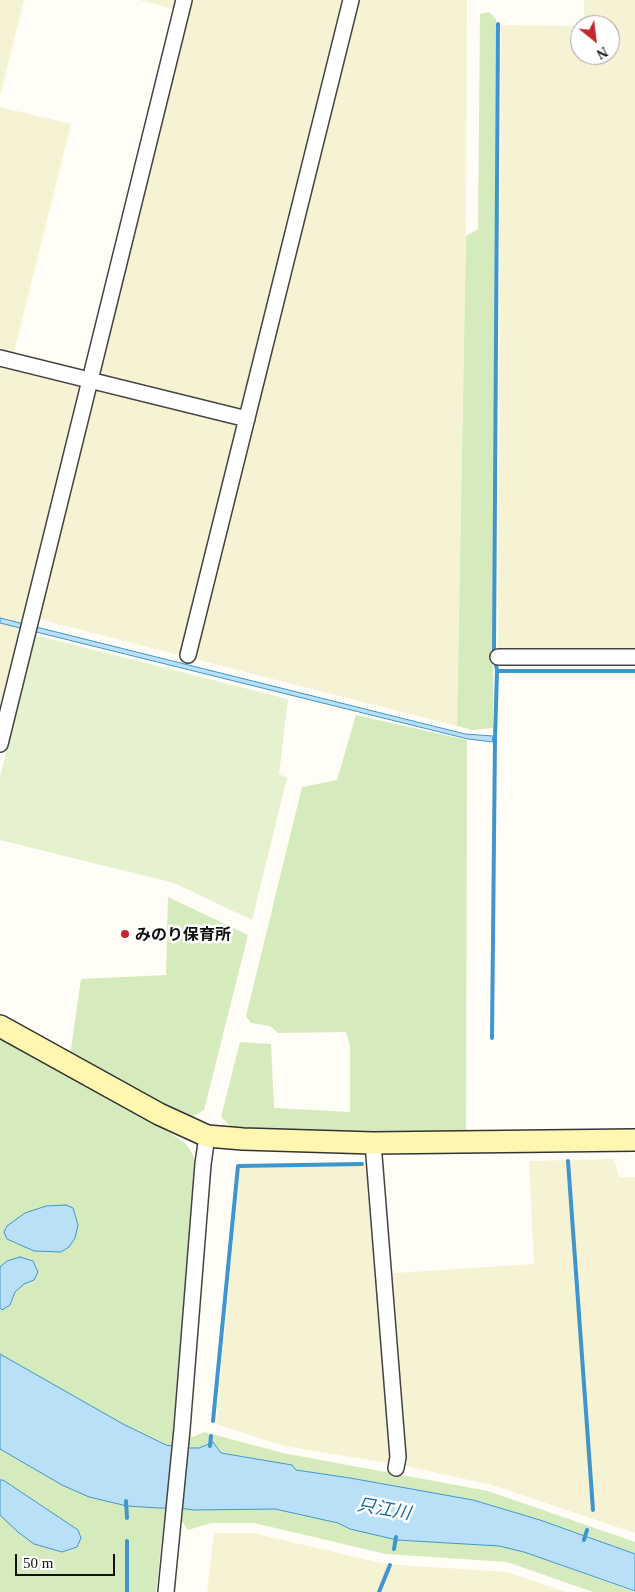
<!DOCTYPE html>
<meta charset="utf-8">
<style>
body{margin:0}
#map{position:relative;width:635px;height:1592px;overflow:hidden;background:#fffdf5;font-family:Georgia,serif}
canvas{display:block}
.north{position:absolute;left:570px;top:15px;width:50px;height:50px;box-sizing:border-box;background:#fff;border:1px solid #a0a0a0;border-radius:50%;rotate:151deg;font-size:14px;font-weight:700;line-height:20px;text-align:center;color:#111}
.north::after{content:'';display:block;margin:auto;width:18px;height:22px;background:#c4262e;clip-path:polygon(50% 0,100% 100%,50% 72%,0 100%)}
.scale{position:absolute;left:15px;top:1554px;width:100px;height:22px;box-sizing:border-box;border:2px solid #111;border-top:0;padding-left:6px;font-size:15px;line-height:18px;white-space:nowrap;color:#111;-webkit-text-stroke:4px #fff;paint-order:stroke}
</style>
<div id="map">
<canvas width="635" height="1592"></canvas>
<div class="north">N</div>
<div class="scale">50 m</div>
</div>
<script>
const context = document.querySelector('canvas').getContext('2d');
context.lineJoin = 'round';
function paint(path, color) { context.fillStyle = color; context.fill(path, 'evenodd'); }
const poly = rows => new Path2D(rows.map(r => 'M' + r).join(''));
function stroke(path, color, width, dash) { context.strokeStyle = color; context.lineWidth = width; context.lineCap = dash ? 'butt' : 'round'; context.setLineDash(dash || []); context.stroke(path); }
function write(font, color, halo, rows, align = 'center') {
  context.font = font + ' Georgia,"Noto Sans JP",serif'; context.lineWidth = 5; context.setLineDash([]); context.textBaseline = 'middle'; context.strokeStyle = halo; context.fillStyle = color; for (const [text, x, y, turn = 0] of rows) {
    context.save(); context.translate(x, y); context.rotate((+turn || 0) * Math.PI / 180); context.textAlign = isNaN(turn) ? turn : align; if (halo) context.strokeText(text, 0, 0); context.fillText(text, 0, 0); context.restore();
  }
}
const farmland = poly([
 [0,0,24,0,0,96],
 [139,0,176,0,174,9],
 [189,0,467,0,466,236,457,726,38,619],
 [584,0,635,0,635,652,498,652,501,25,580,26,580,55,610,55,610,25,584,25],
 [0,107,71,124,13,356,0,353],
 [0,363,82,383,0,717],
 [614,1159,619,1177,635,1177,635,1533,492,1485,406,1466,284,1446,216,1424,240,1168,369,1165,380,1274,534,1264,529,1161],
 [214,1533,253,1533,385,1564,507,1572,566,1592,207,1592]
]);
const green = poly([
 [489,12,496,19,493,728,473,730,457,726,466,236,478,229,480,14],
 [356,715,467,740,466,1134,369,1134,232,1128,221,1117,240,1042,271,1044,274,1108,350,1112,350,1045,346,1032,278,1033,270,1026,251,1023,246,1016,302,787,337,780],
 [168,897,248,935,204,1110,190,1118,152,1103,70,1056,81,979,166,975],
 [0,1036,157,1124,186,1144,196,1160,174,1432,193,1437,204,1432,283,1453,488,1491,635,1542,635,1554,540,1520,473,1500,350,1478,296,1470,292,1465,221,1453,210,1442,199,1448,187,1448,179,1508,194,1510,275,1509,338,1523,350,1529,397,1540,499,1546,524,1552,635,1592,593,1592,507,1562,386,1554,254,1523,211,1523,188,1530,181,1520,164,1519,156,1592,0,1592]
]);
const pitch = poly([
 [35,635,288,699,279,774,287,778,252,920,174,883,0,840,0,777]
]);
const water = poly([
 [0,618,465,734,493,736,493,742,468,739,0,623,0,618],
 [66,1205,73,1208,78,1225,75,1238,69,1247,61,1252,34,1251,7,1239,4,1232,7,1226,25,1213,46,1206,66,1205],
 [20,1257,33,1261,38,1272,34,1280,24,1284,15,1292,10,1305,2,1310,0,1308,0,1267,7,1261,20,1257],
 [0,1354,123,1424,166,1445,187,1448,199,1448,213,1442,221,1453,292,1465,296,1470,350,1478,473,1500,540,1520,635,1554,635,1591,524,1552,499,1546,397,1540,350,1529,338,1523,275,1509,194,1510,179,1508,159,1508,127,1506,89,1497,62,1485,0,1449,0,1354],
 [0,1480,3,1480,78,1530,81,1538,77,1547,62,1552,34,1544,18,1532,0,1515,0,1480]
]);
const stream = poly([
 [497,671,494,651,498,24],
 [494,739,495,739,497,671,635,671],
 [492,1038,495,739],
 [568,1161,593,1510],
 [213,1421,238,1166,362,1164],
 [210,1446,211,1436],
 [126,1501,127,1518],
 [584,1540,587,1530],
 [127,1541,127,1592],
 [394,1549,396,1537],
 [379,1592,390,1565]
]);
const street = poly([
 [0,358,247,419],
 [188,655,351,0],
 [498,657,635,657],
 [0,744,184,0],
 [373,1143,398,1457,396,1468],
 [166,1592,182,1429,203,1164,207,1136]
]);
const secondary = poly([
 [0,1026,159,1114,207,1136,243,1139,373,1143,635,1140]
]);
const markers = [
 [125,934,5,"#c4262e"]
];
const poiNames = [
 ["みのり保育所",135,934]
];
const waterNames = [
 ["只江川",384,1508,10]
];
paint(farmland, '#f6f3d4');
paint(green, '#d5ebbd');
paint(pitch, '#e6f2cf');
paint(water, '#b9e0f7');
stroke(water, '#3f96cf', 1);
stroke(stream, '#3f96cf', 4);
stroke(street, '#444', 18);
stroke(secondary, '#333', 24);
stroke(street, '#fff', 15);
stroke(secondary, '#fff6b0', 21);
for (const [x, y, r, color] of markers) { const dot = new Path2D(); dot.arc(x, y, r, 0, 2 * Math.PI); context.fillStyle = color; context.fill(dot); stroke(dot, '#fff', 2); }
write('bold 16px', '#111', '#fff', poiNames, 'left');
write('italic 18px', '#1768a6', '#fff', waterNames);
</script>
